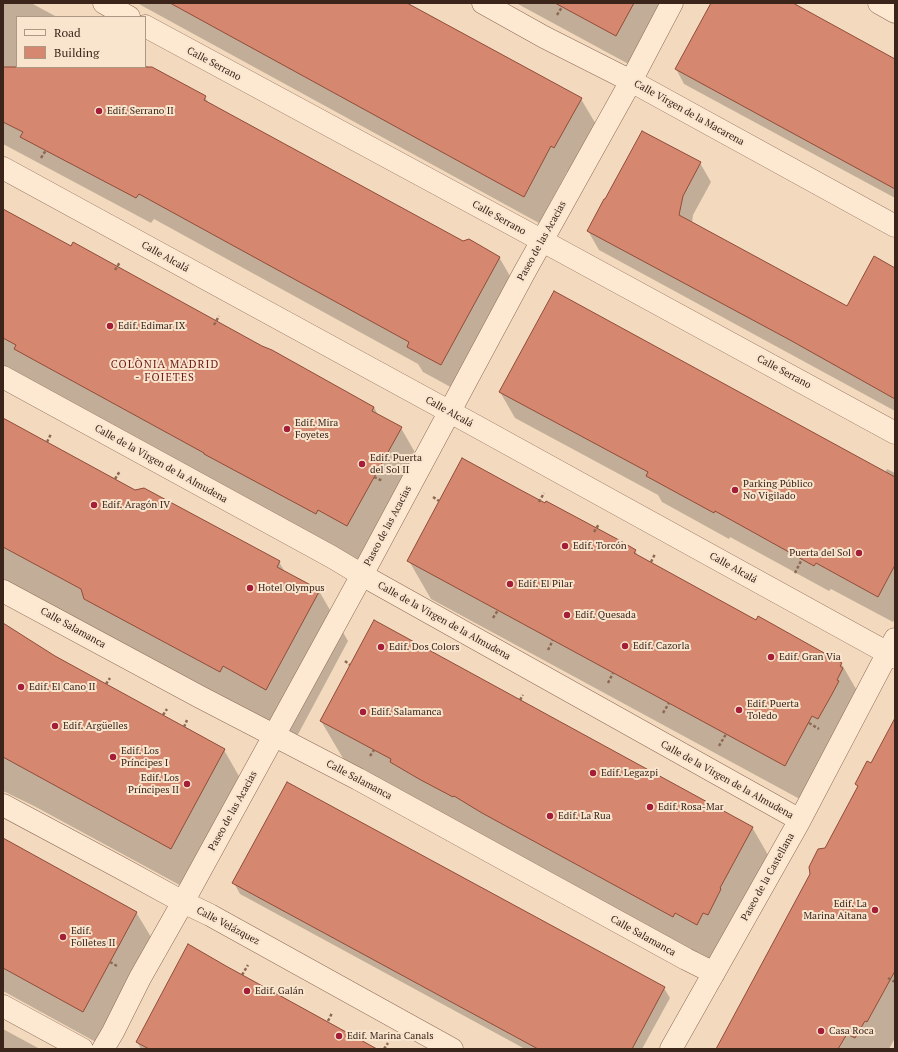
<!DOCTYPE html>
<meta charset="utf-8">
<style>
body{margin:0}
#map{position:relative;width:898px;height:1052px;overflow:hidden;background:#f3dabe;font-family:"PT Serif",serif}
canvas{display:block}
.frame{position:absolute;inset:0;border:4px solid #3b251b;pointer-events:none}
.legend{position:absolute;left:16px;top:16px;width:130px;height:52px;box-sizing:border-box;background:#f9e5ce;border:1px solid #ad9886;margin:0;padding:5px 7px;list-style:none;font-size:12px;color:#3b251b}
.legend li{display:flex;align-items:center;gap:8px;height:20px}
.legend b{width:20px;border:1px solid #ad9886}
</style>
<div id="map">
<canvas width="898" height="1052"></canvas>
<div class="frame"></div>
<ul class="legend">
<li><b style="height:5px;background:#fde8d2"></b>Road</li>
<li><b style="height:11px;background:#d5886f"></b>Building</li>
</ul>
</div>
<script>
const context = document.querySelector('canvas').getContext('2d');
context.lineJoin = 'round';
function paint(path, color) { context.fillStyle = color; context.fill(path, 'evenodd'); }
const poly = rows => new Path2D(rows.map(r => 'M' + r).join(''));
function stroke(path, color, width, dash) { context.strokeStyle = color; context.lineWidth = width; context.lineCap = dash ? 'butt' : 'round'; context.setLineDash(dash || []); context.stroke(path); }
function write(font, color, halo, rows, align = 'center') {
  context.font = font + ' "PT Serif",serif'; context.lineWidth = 4; context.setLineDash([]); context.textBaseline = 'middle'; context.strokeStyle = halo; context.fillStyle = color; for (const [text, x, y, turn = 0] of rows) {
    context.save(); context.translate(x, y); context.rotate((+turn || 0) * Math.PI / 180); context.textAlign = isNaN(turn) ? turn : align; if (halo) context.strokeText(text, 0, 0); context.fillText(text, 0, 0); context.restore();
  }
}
const shadow = poly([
 [3,3,31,3,57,17,17,17,17,67,145,67,145,65,205,97,209,104,463,243,499,257,514,283,456,390,423,372,418,364,154,219,151,223,3,144],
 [137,3,406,3,581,99,597,126,569,174,567,172,539,223],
 [516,3,668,3,634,67],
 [712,3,790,3,895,61,895,198,684,84,676,69],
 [700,163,711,182,693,215,692,223,847,307,895,268,895,411,599,250,588,231],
 [3,210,72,247,374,407,378,415,401,428,428,475,374,572,3,370],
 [500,392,885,473,887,469,895,473,895,619,893,622,831,589,829,591,730,537,729,539,662,502,658,495,515,418],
 [3,419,135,491,279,562,285,572,319,591,348,641,295,740,3,581],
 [516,489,635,550,638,556,756,621,841,663,863,701,807,803,431,599,409,561],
 [3,624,54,657,224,750,251,797,198,895,34,806,3,791],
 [895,720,895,1038,889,1049,717,1049,858,788,856,784,871,764],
 [321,721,752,827,775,867,720,964,698,952,696,956,344,760],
 [3,840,136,912,157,947,103,1046,3,991],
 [234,883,664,988,670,998,642,1049,525,1049,240,894],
 [189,946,377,1049,141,1049,137,1042],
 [3,1029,40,1049,3,1049]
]);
const building = poly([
 [170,3,407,3,582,98,554,148,551,146,524,197,170,3],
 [555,3,634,3,616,36,555,3],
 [711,3,793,3,895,59,895,189,675,69,711,3],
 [3,67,152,67,206,96,204,100,463,241,469,239,500,257,441,365,407,347,409,342,139,194,136,198,20,137,23,132,3,122,3,67],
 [642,131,701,162,683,196,679,215,847,306,874,256,895,268,895,399,790,340,587,231,604,199,605,199,642,131],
 [3,209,71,246,73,242,262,346,272,350,374,407,372,411,402,427,347,526,318,510,316,514,204,454,204,453,14,349,16,345,3,338,3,209],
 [554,291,895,477,895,565,878,597,816,563,814,566,715,511,714,513,646,476,648,472,499,392,554,291],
 [3,418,135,490,144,488,280,561,277,567,320,590,266,690,223,666,220,672,84,599,81,589,3,547,3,418],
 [462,458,517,488,545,503,546,501,619,540,636,550,634,553,756,620,758,616,842,663,840,666,843,668,837,680,839,681,831,696,818,719,812,716,785,766,407,561,462,458],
 [374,620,753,827,720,888,721,889,708,915,703,913,697,925,675,913,673,917,482,813,454,796,453,797,419,779,390,762,391,759,320,721,374,620],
 [3,623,55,656,225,749,171,849,3,757,3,623],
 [895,718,895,971,867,1022,865,1021,855,1038,847,1034,838,1049,716,1049,810,874,809,867,818,849,825,848,858,786,855,784,867,761,871,763,895,718],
 [287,782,665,987,632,1049,538,1049,232,883,287,782],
 [3,838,137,912,83,1012,3,968,3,838],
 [188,944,226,966,377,1049,149,1049,136,1042,188,944]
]);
const path = poly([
 [557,15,562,7],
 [41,158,46,150],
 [115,270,120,262],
 [214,325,219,316],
 [47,442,51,434],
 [374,477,383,481],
 [115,479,120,471],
 [433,497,439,501],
 [539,502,544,493],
 [594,532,599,524],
 [651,562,655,554],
 [795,573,802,559],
 [493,618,498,610],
 [548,650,553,640],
 [345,661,350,665],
 [608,683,613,673],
 [106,684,110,678],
 [520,700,523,695],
 [663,713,669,703],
 [163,715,167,709],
 [809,723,819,729],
 [184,727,187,720],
 [719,746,726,734],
 [370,756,374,750],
 [110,962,117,966],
 [242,975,248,965],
 [888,978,895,982],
 [328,1021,332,1013],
 [384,1049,388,1043]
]);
const minor = poly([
 [104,3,129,17],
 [483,3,544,37,631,81,895,226],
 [879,3,895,12],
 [145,26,517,227,572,257,895,433],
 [3,168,474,425,895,657],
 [3,377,332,557,362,575,800,820],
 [3,591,200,697,358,779,686,959,714,973],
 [3,805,119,867,183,902,210,915,452,1049],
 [3,1006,82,1049],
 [103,1049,113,1032,140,978,183,902,362,575,524,273,631,81,672,3],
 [671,1049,800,820,895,639]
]);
const markers = [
 [99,111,4,"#a31e36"],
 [110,326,4,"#a31e36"],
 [287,429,4,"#a31e36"],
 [362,464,4,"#a31e36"],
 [735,490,4,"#a31e36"],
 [94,505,4,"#a31e36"],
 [565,546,4,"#a31e36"],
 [859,553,4,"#a31e36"],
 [510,584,4,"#a31e36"],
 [250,588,4,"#a31e36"],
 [567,615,4,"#a31e36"],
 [625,646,4,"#a31e36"],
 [381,647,4,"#a31e36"],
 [771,657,4,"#a31e36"],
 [21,687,4,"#a31e36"],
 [739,710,4,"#a31e36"],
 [363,712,4,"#a31e36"],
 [55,726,4,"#a31e36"],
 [113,757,4,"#a31e36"],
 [593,773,4,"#a31e36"],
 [187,784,4,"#a31e36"],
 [650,807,4,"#a31e36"],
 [550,816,4,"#a31e36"],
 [875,910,4,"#a31e36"],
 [63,937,4,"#a31e36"],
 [247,991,4,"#a31e36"],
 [821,1031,4,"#a31e36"],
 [339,1036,4,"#a31e36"]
];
const streetNames = [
 ["Calle Serrano",214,64,28],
 ["Calle Virgen de la Macarena",689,113,29],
 ["Calle Serrano",499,218,29],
 ["Paseo de las Acacias",542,241,-61],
 ["Calle Alcalá",165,257,29],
 ["Calle Serrano",784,372,28],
 ["Calle Alcalá",449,412,29],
 ["Calle de la Virgen de la Almudena",161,464,29],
 ["Paseo de las Acacias",388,526,-62],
 ["Calle Alcalá",733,568,29],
 ["Calle de la Virgen de la Almudena",444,621,29],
 ["Calle Salamanca",73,628,29],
 ["Calle Salamanca",359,780,28],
 ["Calle de la Virgen de la Almudena",727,780,29],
 ["Paseo de las Acacias",233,811,-61],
 ["Paseo de la Castellana",768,877,-61],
 ["Calle Velázquez",228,926,28],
 ["Calle Salamanca",643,936,29]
];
const poiNames = [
 ["Edif. Serrano II",107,111],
 ["Edif. Edimar IX",118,326],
 ["Edif. Mira",295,423],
 ["Foyetes",295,435],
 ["Edif. Puerta",370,458],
 ["del Sol II",370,470],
 ["Parking Público",743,484],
 ["No Vigilado",743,496],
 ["Edif. Aragón IV",102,505],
 ["Edif. Torcón",573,546],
 ["Puerta del Sol",851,553,"right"],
 ["Edif. El Pilar",518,584],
 ["Hotel Olympus",258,588],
 ["Edif. Quesada",575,615],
 ["Edif. Cazorla",633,646],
 ["Edif. Dos Colors",389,647],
 ["Edif. Gran Via",779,657],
 ["Edif. El Cano II",29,687],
 ["Edif. Puerta",747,704],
 ["Toledo",747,716],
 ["Edif. Salamanca",371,712],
 ["Edif. Argüelles",63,726],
 ["Edif. Los",121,751],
 ["Príncipes I",121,763],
 ["Edif. Legazpi",601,773],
 ["Edif. Los",179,778,"right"],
 ["Príncipes II",179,790,"right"],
 ["Edif. Rosa-Mar",658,807],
 ["Edif. La Rua",558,816],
 ["Edif. La",867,904,"right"],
 ["Marina Aitana",867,916,"right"],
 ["Edif.",71,931],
 ["Folletes II",71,943],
 ["Edif. Galán",255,991],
 ["Casa Roca",829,1031],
 ["Edif. Marina Canals",347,1036]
];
const neighbourhoodNames = [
 ["COLÒNIA MADRID",165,365],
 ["- FOIETES",165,378]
];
paint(shadow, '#0003');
paint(building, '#d5886f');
stroke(building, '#8f4b38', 1);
stroke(minor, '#8d6954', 23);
stroke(path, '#8d6954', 2.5, [3, 2]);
stroke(minor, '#fde8d2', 22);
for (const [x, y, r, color] of markers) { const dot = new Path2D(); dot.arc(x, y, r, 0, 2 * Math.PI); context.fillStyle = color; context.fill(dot); stroke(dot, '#f9e5ce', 1.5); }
write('10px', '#3b251b', '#f9e5ce', streetNames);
write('10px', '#3b251b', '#f9e5ce', poiNames, 'left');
context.letterSpacing = '1px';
write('11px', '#6c1815', '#f9e5ce', neighbourhoodNames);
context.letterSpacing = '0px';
</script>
